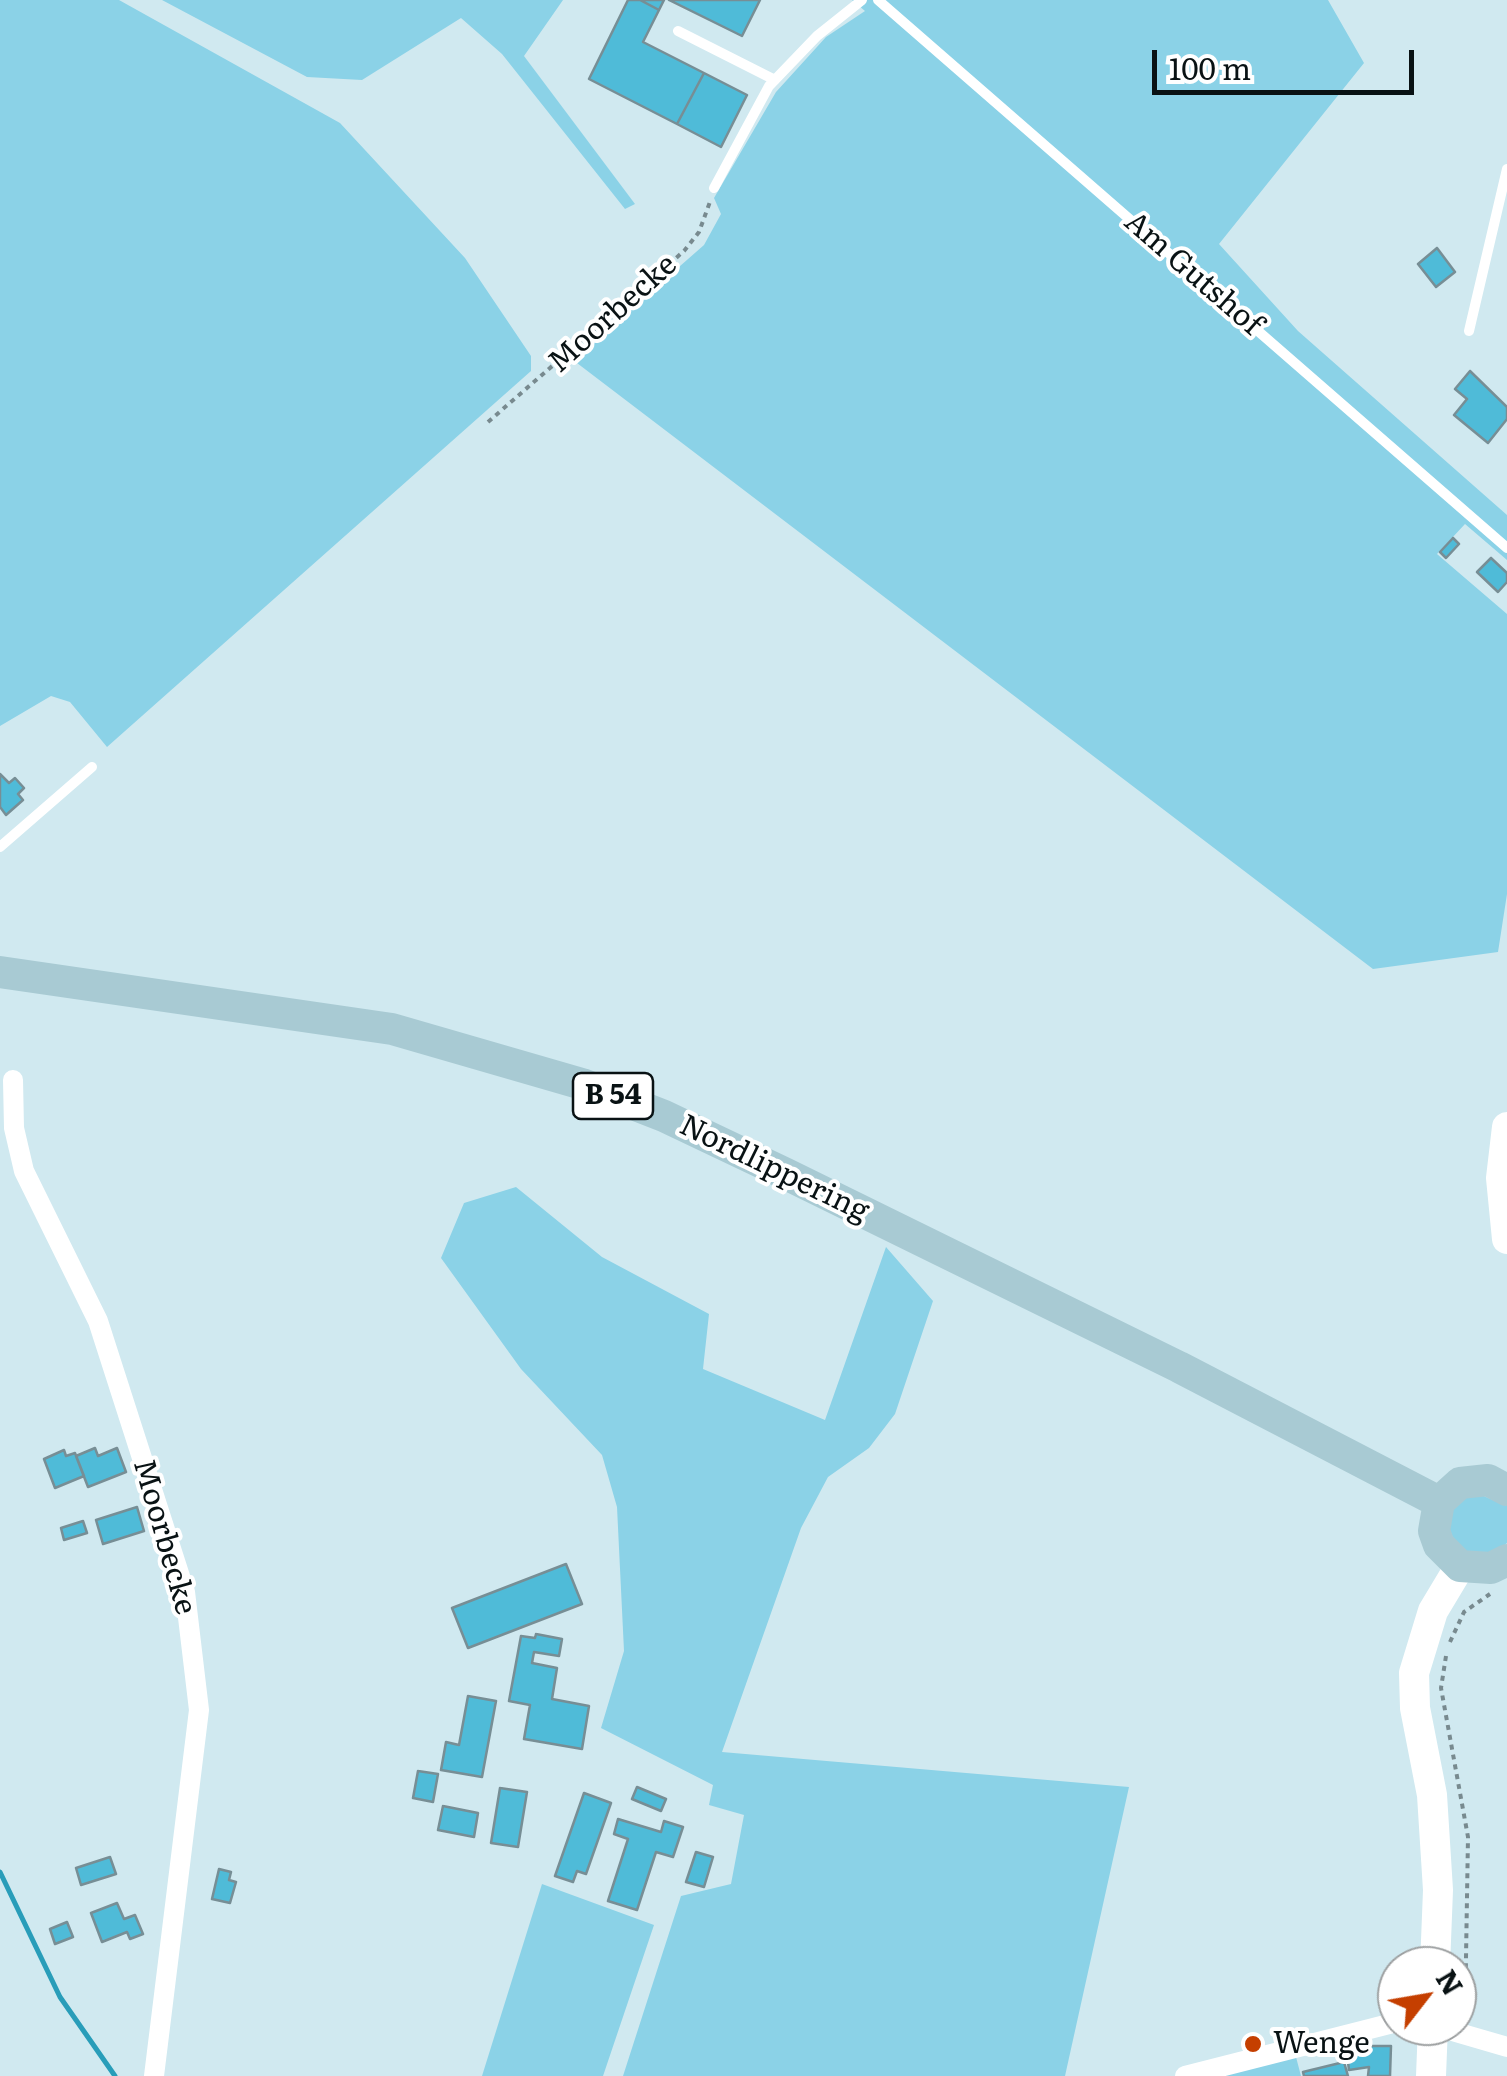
<!DOCTYPE html>
<style>
body{margin:0}
#map{position:relative;width:1507px;height:2076px;overflow:hidden;background:#d0e9f0;font-family:Literata,serif}
canvas{display:block}
.north{position:absolute;left:1377px;top:1946px;width:100px;height:100px;box-sizing:border-box;background:#fff;border:2px solid #9da0a1;border-radius:50%;rotate:59deg;font-size:28px;font-weight:700;line-height:40px;text-align:center;color:#091214}
.north::after{content:'';display:block;margin:auto;width:35px;height:45px;background:#c53f00;clip-path:polygon(50% 0,100% 100%,50% 72%,0 100%)}
.scale{position:absolute;left:1152px;top:50px;width:262px;height:45px;box-sizing:border-box;border:5px solid #091214;border-top:0;padding-left:12px;font-size:30px;line-height:35px;white-space:nowrap;color:#091214;-webkit-text-stroke:8px #fff;paint-order:stroke}
</style>
<div id="map">
<canvas width="1507" height="2076"></canvas>
<div class="north">N</div>
<div class="scale">100 m</div>
</div>
<script>
const context = document.querySelector('canvas').getContext('2d');
context.lineJoin = 'round';
function paint(path, color) { context.fillStyle = color; context.fill(path, 'evenodd'); }
const poly = rows => new Path2D(rows.map(r => 'M' + r).join(''));
function stroke(path, color, width, dash) { context.strokeStyle = color; context.lineWidth = width; context.lineCap = dash ? 'butt' : 'round'; context.setLineDash(dash || []); context.stroke(path); }
function write(font, color, halo, rows, align = 'center') {
  context.font = font + ' Literata,serif'; context.lineWidth = 8; context.setLineDash([]); context.textBaseline = 'middle'; context.strokeStyle = halo; context.fillStyle = color; for (const [text, x, y, turn = 0] of rows) {
    context.save(); context.translate(x, y); context.rotate((+turn || 0) * Math.PI / 180); context.textAlign = isNaN(turn) ? turn : align; if (halo) context.strokeText(text, 0, 0); context.fillText(text, 0, 0); context.restore();
  }
}
const green = poly([
 [0,0,119,0,340,123,465,258,531,356,531,371,107,747,70,702,51,696,0,726],
 [162,0,563,0,524,56,635,204,625,209,502,54,461,18,362,80,307,77],
 [852,0,1328,0,1364,63,1219,244,1298,331,1507,515,1507,560,1465,524,1437,554,1507,614,1507,894,1498,952,1373,969,573,360,704,245,721,214,714,198,776,92,826,37,865,11],
 [516,1187,602,1257,709,1314,703,1369,825,1420,886,1247,933,1301,895,1414,869,1448,828,1477,801,1528,722,1752,1129,1787,1065,2076,623,2076,681,1896,731,1884,744,1815,709,1805,713,1785,601,1728,624,1651,617,1507,602,1455,521,1369,441,1258,464,1203],
 [1472,1491,1507,1506,1507,1543,1495,1554,1459,1553,1445,1518],
 [542,1884,654,1925,603,2076,482,2076],
 [1296,2057,1301,2076,1215,2076]
]);
const stream = poly([
 [0,1872,60,1997,115,2076]
]);
const building = poly([
 [628,0,640,0,659,10,643,42,704,73,677,124,589,79,628,0],
 [640,0,664,0,659,10,640,0],
 [669,0,760,0,742,36,669,0],
 [704,73,747,95,721,147,677,124,704,73],
 [1437,248,1455,272,1436,287,1418,264,1437,248],
 [1470,371,1507,407,1507,419,1488,443,1454,415,1467,399,1455,389,1470,371],
 [1453,538,1459,544,1446,558,1440,552,1453,538],
 [1491,558,1507,573,1507,582,1498,592,1477,572,1491,558],
 [0,774,9,783,15,778,24,788,18,794,23,800,6,815,0,807,0,774],
 [95,1448,98,1456,117,1448,126,1472,88,1487,76,1456,95,1448],
 [64,1450,66,1456,75,1453,84,1476,55,1488,44,1459,64,1450],
 [137,1507,144,1531,103,1544,96,1520,137,1507],
 [83,1521,87,1533,64,1540,61,1528,83,1521],
 [566,1564,582,1604,468,1648,452,1608,566,1564],
 [536,1634,562,1639,559,1656,534,1652,532,1663,557,1668,552,1699,589,1706,582,1749,524,1739,530,1705,509,1701,521,1636,535,1638,536,1634],
 [468,1696,496,1701,482,1777,441,1770,446,1742,459,1745,468,1696],
 [418,1771,438,1774,433,1802,413,1798,418,1771],
 [637,1787,666,1799,661,1811,632,1799,637,1787],
 [500,1788,527,1792,518,1847,491,1843,500,1788],
 [584,1793,611,1803,586,1874,577,1871,573,1882,555,1876,584,1793],
 [443,1806,478,1813,474,1837,438,1830,443,1806],
 [618,1819,661,1832,664,1821,683,1827,673,1857,656,1852,637,1910,608,1901,628,1839,614,1834,618,1819],
 [696,1852,713,1857,704,1887,686,1882,696,1852],
 [110,1857,116,1874,81,1885,76,1868,110,1857],
 [219,1869,231,1872,229,1880,236,1882,230,1903,212,1899,219,1869],
 [117,1903,124,1919,135,1915,143,1934,130,1939,127,1932,102,1942,91,1913,117,1903],
 [67,1922,73,1937,55,1944,50,1929,67,1922],
 [1368,2046,1391,2046,1390,2076,1368,2076,1369,2067,1349,2070,1347,2054,1368,2051,1368,2046],
 [1344,2062,1348,2076,1304,2076,1303,2072,1344,2062]
]);
const path = poly([
 [488,422,684,251,699,232,711,199],
 [1450,1642,1464,1612,1490,1594],
 [1446,1656,1441,1688,1468,1837,1465,2018]
]);
const lane = poly([
 [878,0,1507,548],
 [678,31,775,80],
 [714,188,769,86,817,36,862,0],
 [1469,331,1507,169],
 [0,847,92,767]
]);
const street = poly([
 [13,1080,14,1128,24,1171,98,1321,185,1592,199,1710,154,2076],
 [1435,2026,1507,2047],
 [1185,2076,1397,2022]
]);
const secondary = poly([
 [1507,1127,1501,1178,1507,1239],
 [1435,1966,1438,1890,1432,1795,1415,1708,1414,1673,1433,1611,1460,1566],
 [1431,2076,1433,2026]
]);
const primary = poly([
 [0,972,392,1029,582,1084,664,1116,786,1174,1179,1367,1439,1502],
 [1507,1490,1488,1480,1460,1483,1439,1502,1434,1531,1439,1545,1460,1566,1491,1568,1507,1560]
]);
const markers = [
 [1253,2044,10,"#c53f00"]
];
const shields = [
 [613,1096,80]
];
const shieldNames = [
 ["B 54",613,1096]
];
const streetNames = [
 ["Am Gutshof",1193,274,41],
 ["Moorbecke",613,314,-42],
 ["Nordlippering",774,1169,26],
 ["Moorbecke",164,1537,74]
];
const poiNames = [
 ["Wenge",1273,2044]
];
paint(green, '#8bd2e7');
stroke(stream, '#299db9', 5);
paint(building, '#4fbbd8');
stroke(building, '#778e95', 2.5);
stroke(path, '#788a8f', 4, [5, 5]);
stroke(lane, '#fff', 10);
stroke(street, '#fff', 20);
stroke(secondary, '#fff', 30);
stroke(primary, '#a8cad3', 32);
for (const [x, y, r, color] of markers) { const dot = new Path2D(); dot.arc(x, y, r, 0, 2 * Math.PI); context.fillStyle = color; context.fill(dot); stroke(dot, '#fff', 4); }
for (const [x, y, w] of shields) { const box = new Path2D(); box.roundRect(x - w / 2, y - 23, w, 46, 8); context.fillStyle = '#fff'; context.fill(box); stroke(box, '#091214', 2.5); }
write('bold 28px', '#091214', null, shieldNames);
write('30px', '#091214', '#fff', streetNames);
write('30px', '#091214', '#fff', poiNames, 'left');
</script>
